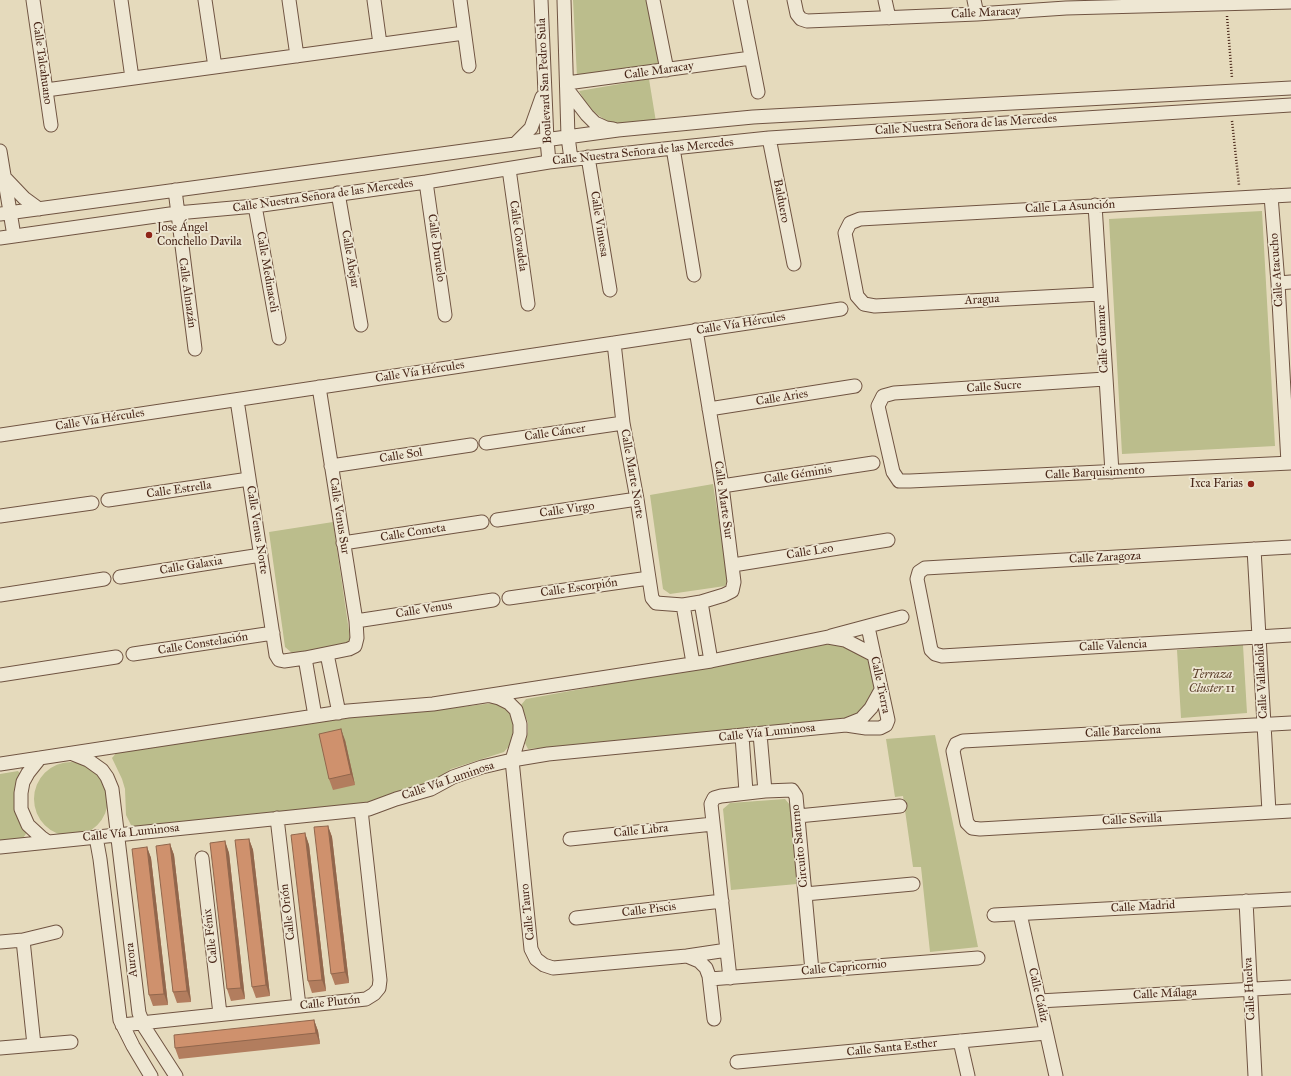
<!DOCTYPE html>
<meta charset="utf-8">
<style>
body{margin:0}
canvas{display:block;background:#e5dabc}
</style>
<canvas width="1291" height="1076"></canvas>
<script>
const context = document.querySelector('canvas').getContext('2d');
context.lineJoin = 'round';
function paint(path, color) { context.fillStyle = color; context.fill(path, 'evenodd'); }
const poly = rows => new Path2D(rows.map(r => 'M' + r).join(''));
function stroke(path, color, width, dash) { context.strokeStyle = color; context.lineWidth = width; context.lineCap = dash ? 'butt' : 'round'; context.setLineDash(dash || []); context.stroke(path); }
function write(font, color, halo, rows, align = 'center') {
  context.font = font + ' "IM FELL Great Primer",serif'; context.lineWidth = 3.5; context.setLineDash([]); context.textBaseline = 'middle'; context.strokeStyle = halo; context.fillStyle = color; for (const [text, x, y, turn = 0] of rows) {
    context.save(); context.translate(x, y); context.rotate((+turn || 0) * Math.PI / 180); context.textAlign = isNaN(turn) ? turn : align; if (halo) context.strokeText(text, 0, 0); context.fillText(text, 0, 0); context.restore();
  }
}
const green = poly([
 [573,0,647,0,659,66,577,77],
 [649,79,656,122,611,124,598,115,587,105,579,91],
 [1262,211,1275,446,1122,454,1109,219],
 [713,484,728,579,725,586,670,594,663,589,650,495],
 [333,522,350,638,347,645,292,653,285,647,269,532],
 [835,643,868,658,876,679,875,693,865,709,855,716,845,721,528,749,525,743,528,732,528,723,521,705,526,699],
 [1243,645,1247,713,1181,718,1177,650],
 [494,703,511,710,517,727,510,745,504,752,451,769,424,788,368,804,139,830,131,825,126,815,125,789,122,779,112,758,117,752,317,721,427,711],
 [935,735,978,947,930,952,921,867,913,867,903,796,895,797,886,739],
 '34 799a37 37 0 1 1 74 0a37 37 0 1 1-74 0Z',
 [18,771,21,775,27,832,22,840,0,842,0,774],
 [785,799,790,805,797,884,731,890,723,809,730,803]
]);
const path = poly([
 [1227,16,1232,78],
 [1232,121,1239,185]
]);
const minor = poly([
 [33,0,51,125],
 [121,0,132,78],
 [205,0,215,67],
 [289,0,297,56],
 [374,0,380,44],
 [460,0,469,66],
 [541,0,547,140,549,162],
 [564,0,568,137,571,159],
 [653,0,667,70],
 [740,0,758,92],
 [794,0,797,14,801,19,807,21,977,14,1066,8,1291,2],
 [885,0,889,18],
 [974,0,977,14],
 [567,83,751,58],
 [567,89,587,115,595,123,606,128,613,129],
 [46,90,464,33],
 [769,138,794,264],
 [515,144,531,128,542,97],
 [673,148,694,275],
 [0,151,14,236],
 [588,157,610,290],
 [509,169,528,304],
 [4,177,24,198,39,209],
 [426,182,445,315],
 [175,190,195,349],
 [338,193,361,325],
 [1271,196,1278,283,1288,463],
 [1095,205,1112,472],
 [255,206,279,338],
 [0,214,618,130,753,117,1291,88],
 [0,238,177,213,255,206,426,182,549,162,673,148,769,138,1291,105],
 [1278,283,1291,282],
 [1100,294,875,306,864,304,857,296,845,233,850,223,860,219,1291,195],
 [614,343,623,423,637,499,652,598,656,603,683,605,701,602,724,595,732,591,734,582,722,486,696,330],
 [1105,379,894,393,883,396,878,406,893,472,899,481,910,481,1291,463],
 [237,400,276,655,279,660,284,661,305,658,349,649,355,646,357,638,356,621,319,387],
 [709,409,855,386],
 [0,435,841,309],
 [486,443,623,423],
 [331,466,471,445],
 [722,486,873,463],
 [108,500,249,479],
 [0,516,92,503],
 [497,520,637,499],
 [343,543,482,522],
 [1291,547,925,568,919,572,917,579,931,650,935,654,942,656,1291,635],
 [1254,549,1269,812],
 [733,565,888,540],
 [120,577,261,555],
 [0,595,104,579],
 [509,598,649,578],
 [701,602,711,661],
 [683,605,693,663],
 [356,621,493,600],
 [831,636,902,617],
 [133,654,273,633],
 [327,654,339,713],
 [305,658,315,716],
 [0,675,116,657],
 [491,696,499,698,509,703,516,710,520,724,520,734,512,760,531,949,536,959,544,965,553,968,687,956,699,961,706,968,709,976,714,1019],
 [1291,723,963,741,956,744,953,751,967,823,972,828,980,829,1291,811],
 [846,725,866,728,880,728,886,725,888,720,868,627],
 [760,734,765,791],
 [742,736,746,792],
 [73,754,88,760,102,770,107,777,112,789,139,1013,145,1028,176,1076],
 [40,758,28,773,23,782,21,793,21,809,28,825,41,837,48,842],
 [0,764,348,711,433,704,711,661,828,637,845,640,874,655],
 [798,816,900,806],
 [277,818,299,1006],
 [96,837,100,859,120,1020,133,1046,151,1076],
 [570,839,713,824],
 [0,847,369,809,396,799,431,789,453,777,482,767,512,760,548,754,846,725,861,719,871,708,881,690],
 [202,858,220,1014],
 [805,894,913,884],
 [1246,901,1255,1076],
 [1020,914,1056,1076],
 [994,915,1291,899],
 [576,918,722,901],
 [23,940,34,1045],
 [0,942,23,940,56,932],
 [687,956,727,950],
 [730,978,711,804,714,798,721,796,765,791,792,790,796,796,812,971],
 [710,979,978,958],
 [1039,1001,1291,987],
 [122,1025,366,999,374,994,379,988,380,980,361,810],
 [960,1041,968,1076],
 [0,1048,71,1042],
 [737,1062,1046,1033]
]);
const wall = poly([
 [345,740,355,785,333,790,329,779],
 [328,826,332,837,349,983,335,985,331,974],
 [305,833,309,845,326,991,312,993,308,981],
 [249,839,253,850,270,996,256,998,252,987],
 [225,841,229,853,245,999,231,1001,227,989],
 [170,844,174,855,191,1002,177,1003,173,992],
 [147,847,151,858,168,1005,153,1006,149,995],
 [314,1020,318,1031,320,1044,179,1059,175,1048]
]);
const shadedWall = poly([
 [341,729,345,740,355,785,351,774],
 [328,826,332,837,349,983,345,972],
 [305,833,309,845,326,991,322,980],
 [249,839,253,850,270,996,266,985],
 [225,841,229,853,245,999,241,988],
 [170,844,174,855,191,1002,187,991],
 [147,847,151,858,168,1005,164,994],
 [314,1020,318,1031,320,1044,316,1033]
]);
const building = poly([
 [341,729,351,774,329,779,319,734,341,729],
 [328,826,345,972,331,974,314,827,328,826],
 [305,833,322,980,308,981,291,835,305,833],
 [249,839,266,985,252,987,235,840,249,839],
 [225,841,241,988,227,989,210,843,225,841],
 [170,844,187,991,173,992,156,846,170,844],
 [147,847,164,994,149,995,132,849,147,847],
 [314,1020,316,1033,175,1048,174,1035,314,1020]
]);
const markers = [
 [149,235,4,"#8f2418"],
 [1251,484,4,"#8f2418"]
];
const streetNames = [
 ["Calle Maracay",986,13,-3],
 ["Calle Talcahuano",42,63,82],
 ["Calle Maracay",659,71,-8],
 ["Boulevard San Pedro Sula",545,81,-93],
 ["Calle Nuestra Señora de las Mercedes",966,125,-4],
 ["Calle Nuestra Señora de las Mercedes",643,152,-6],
 ["Calle Nuestra Señora de las Mercedes",323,196,-8],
 ["Balduero",781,201,79],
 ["Calle La Asunción",1070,207,-3],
 ["Calle Vinuesa",599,224,81],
 ["Calle Covadela",518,236,82],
 ["Calle Duruelo",436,248,82],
 ["Calle Abejar",350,259,80],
 ["Calle Atacucho",1277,270,-94],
 ["Calle Medinaceli",267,272,80],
 ["Calle Almazán",187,293,82],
 ["Aragua",982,300,-3],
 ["Calle Vía Hércules",741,324,-9],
 ["Calle Guanare",1103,339,-93],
 ["Calle Vía Hércules",420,372,-9],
 ["Calle Sucre",994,387,-4],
 ["Calle Aries",782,398,-9],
 ["Calle Vía Hércules",100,420,-9],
 ["Calle Cáncer",555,433,-8],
 ["Calle Sol",401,456,-9],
 ["Calle Barquisimento",1095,473,-3],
 ["Calle Marte Norte",632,474,80],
 ["Calle Géminis",798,475,-9],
 ["Calle Estrella",179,490,-8],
 ["Calle Marte Sur",723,500,82],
 ["Calle Virgo",567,510,-8],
 ["Calle Venus Sur",339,516,81],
 ["Calle Venus Norte",257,530,81],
 ["Calle Cometa",413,533,-9],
 ["Calle Leo",810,552,-9],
 ["Calle Zaragoza",1105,558,-3],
 ["Calle Galaxia",191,566,-9],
 ["Calle Escorpión",579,588,-8],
 ["Calle Venus",424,610,-9],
 ["Calle Constelación",203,644,-9],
 ["Calle Valencia",1113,646,-3],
 ["Calle Valladolid",1262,681,-93],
 ["Calle Tierra",880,685,78],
 ["Calle Barcelona",1123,732,-3],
 ["Calle Vía Luminosa",767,733,-6],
 ["Calle Vía Luminosa",448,781,-19],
 ["Calle Sevilla",1132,820,-3],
 ["Calle Libra",641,831,-6],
 ["Calle Vía Luminosa",131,833,-6],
 ["Circuito Saturno",800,846,-96],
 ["Calle Madrid",1143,907,-3],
 ["Calle Piscis",649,910,-7],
 ["Calle Orión",288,912,-97],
 ["Calle Tauro",528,912,-96],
 ["Calle Fénix",211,936,-97],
 ["Aurora",132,960,-97],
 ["Calle Capricornio",844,968,-5],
 ["Calle Huelva",1250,989,-93],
 ["Calle Málaga",1165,994,-3],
 ["Calle Cádiz",1038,995,77],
 ["Calle Plutón",330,1003,-6],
 ["Calle Santa Esther",892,1048,-6]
];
const poiNames = [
 ["Jose Ángel",157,228],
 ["Conchello Davila",157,242],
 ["Ixca Farias",1243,484,"right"]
];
const parkNames = [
 ["Terraza",1212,675],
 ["Cluster 11",1212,689]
];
paint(green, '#bbbd8c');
stroke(minor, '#705442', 15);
stroke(path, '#492719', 2.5, [1, 2]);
stroke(minor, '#eee7d3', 13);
paint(wall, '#b27d5e');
paint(shadedWall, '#91664c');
paint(building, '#cf916d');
stroke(building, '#91664c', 1);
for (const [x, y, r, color] of markers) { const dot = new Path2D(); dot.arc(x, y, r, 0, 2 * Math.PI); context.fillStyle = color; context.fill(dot); stroke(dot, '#eee7d3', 1.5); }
write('12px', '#492719', '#eee7d3', streetNames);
write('12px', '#492719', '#eee7d3', poiNames, 'left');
write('italic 12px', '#604530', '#eee7d3', parkNames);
</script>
